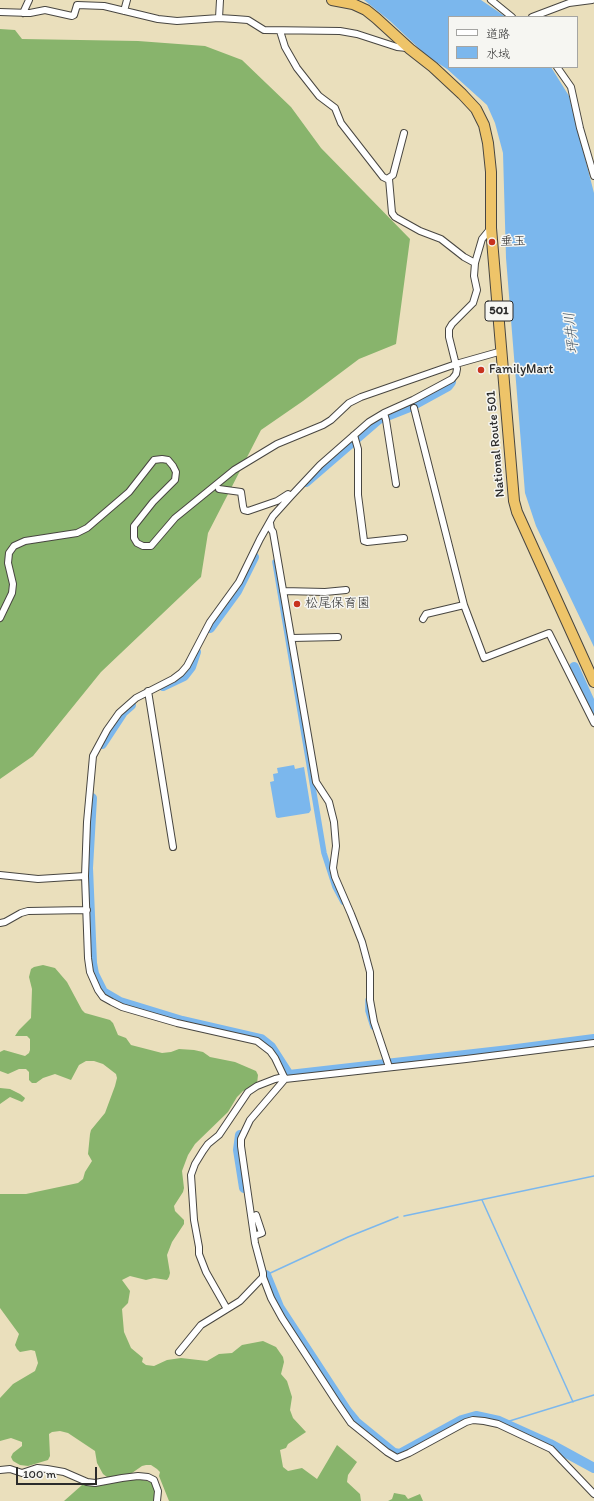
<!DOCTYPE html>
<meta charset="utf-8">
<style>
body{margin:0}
#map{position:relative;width:594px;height:1501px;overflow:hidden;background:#eadfbc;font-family:Itim,"Klee One",sans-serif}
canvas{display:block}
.legend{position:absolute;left:448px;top:16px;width:130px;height:52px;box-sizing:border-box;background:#f6f6f2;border:1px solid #a5a5a2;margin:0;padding:5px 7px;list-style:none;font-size:12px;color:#2b2b2b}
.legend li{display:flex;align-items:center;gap:8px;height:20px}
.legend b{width:20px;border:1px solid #a5a5a2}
.scale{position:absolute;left:16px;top:1467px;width:81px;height:18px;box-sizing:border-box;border:2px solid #2b2b2b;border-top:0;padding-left:5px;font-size:12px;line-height:14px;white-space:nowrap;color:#2b2b2b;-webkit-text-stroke:3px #f6f6f2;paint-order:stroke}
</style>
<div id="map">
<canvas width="594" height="1501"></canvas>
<ul class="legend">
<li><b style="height:5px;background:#fff"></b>道路</li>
<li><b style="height:11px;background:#7bb7ed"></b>水域</li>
</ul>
<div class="scale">100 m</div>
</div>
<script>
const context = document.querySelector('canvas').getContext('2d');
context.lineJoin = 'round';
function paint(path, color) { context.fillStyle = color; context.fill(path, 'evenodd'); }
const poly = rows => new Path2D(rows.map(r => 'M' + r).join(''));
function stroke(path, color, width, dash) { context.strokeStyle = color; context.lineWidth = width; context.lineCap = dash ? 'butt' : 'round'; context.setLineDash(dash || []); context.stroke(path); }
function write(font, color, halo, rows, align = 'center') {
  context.font = font + ' Itim,"Klee One",sans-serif'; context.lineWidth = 3; context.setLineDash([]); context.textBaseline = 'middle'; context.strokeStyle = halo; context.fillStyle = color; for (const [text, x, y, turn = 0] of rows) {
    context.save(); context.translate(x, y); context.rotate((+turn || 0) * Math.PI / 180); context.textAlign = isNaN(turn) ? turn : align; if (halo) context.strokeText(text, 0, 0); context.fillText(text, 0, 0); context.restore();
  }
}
const forest = poly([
 [0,29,15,30,22,39,138,41,205,46,242,60,291,107,321,148,410,239,396,344,359,359,303,401,261,430,208,533,201,577,101,672,33,756,0,779],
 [43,965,55,968,67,982,82,1010,85,1013,110,1020,113,1023,118,1035,126,1038,131,1045,162,1053,171,1052,179,1049,194,1050,203,1052,210,1057,235,1062,256,1071,258,1075,257,1084,255,1087,243,1091,237,1097,228,1112,195,1144,188,1155,182,1171,184,1188,183,1192,174,1206,175,1211,184,1220,184,1224,172,1242,167,1255,170,1273,169,1277,167,1280,154,1278,146,1280,130,1276,122,1280,130,1291,128,1303,122,1309,124,1332,131,1348,143,1358,142,1362,146,1365,154,1366,167,1360,181,1358,207,1361,219,1354,232,1353,242,1345,263,1341,276,1347,283,1357,284,1362,281,1374,287,1381,292,1397,290,1410,293,1418,306,1432,288,1444,286,1448,280,1450,283,1467,288,1471,302,1468,317,1479,337,1445,357,1462,348,1475,347,1482,360,1494,361,1501,169,1501,159,1476,160,1472,157,1469,151,1465,146,1465,142,1466,132,1473,124,1476,111,1478,107,1477,103,1474,97,1463,95,1451,68,1433,60,1431,52,1432,49,1434,50,1456,48,1460,28,1466,20,1465,13,1461,11,1457,13,1453,22,1446,22,1442,11,1438,0,1441,0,1398,13,1384,35,1371,38,1363,35,1351,31,1350,20,1352,17,1349,15,1345,19,1334,0,1308,0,1194,26,1194,78,1183,83,1179,85,1172,92,1161,88,1154,90,1134,91,1130,105,1113,115,1086,117,1078,116,1074,103,1064,94,1061,86,1061,79,1065,71,1080,55,1074,43,1078,36,1083,32,1083,29,1080,29,1072,26,1069,19,1069,8,1074,0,1071,0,1052,4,1050,25,1056,29,1053,30,1050,30,1039,27,1036,15,1036,19,1030,31,1018,32,989,29,977,31,969,34,967],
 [0,1088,10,1089,20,1094,25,1098,24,1100,22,1102,10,1097,0,1104],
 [138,1479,156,1483,155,1501,64,1501,82,1485],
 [394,1493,405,1495,408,1499,420,1494,423,1501,388,1501,392,1499]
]);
const water = poly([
 [364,0,481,0,506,17,449,17,449,67,551,67,569,96,594,193,594,647,536,526,525,493,506,258,503,153,495,123,487,105,447,69,427,56,390,21],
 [294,765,295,769,304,767,311,810,309,813,278,818,276,817,270,782,274,781,273,774,278,773,277,768]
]);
const stream = poly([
 [482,1200,573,1402],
 [404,1216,594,1176],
 [266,1275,348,1237,398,1217],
 [503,1423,594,1395]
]);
const canal = poly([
 [275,562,324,853,335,887,343,902],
 [368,1000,368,1011,373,1027]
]);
const river = poly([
 [417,403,448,386,451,382],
 [306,482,379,419,412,406],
 [210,628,237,591,254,557],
 [574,667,594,711],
 [163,686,184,676,191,667,196,652],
 [102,744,123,712,131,705],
 [92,798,88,868,92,963,94,974,103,992,120,1002,182,1021,261,1039,271,1047,289,1075,509,1050,594,1039],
 [240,1135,238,1150,244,1188],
 [266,1275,279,1307,347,1411,356,1422,394,1453,400,1454,462,1420,476,1416,499,1421,550,1444,594,1468]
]);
const minor = poly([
 [491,0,512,17],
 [124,11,127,0],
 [0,12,30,13,45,10,72,16,74,15,77,5,104,6,158,19,177,21,219,18,235,19,248,20,264,30,340,31,357,34,397,47,407,48],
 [23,13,29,0],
 [532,17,569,3,592,0],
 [219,18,220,0],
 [280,31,285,47,297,68,319,96,335,108,341,123,383,177,387,179,393,175,404,133],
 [557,67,571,87,580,128,594,176],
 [389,179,392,213,395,217,420,231,441,239,464,257,475,263],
 [414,408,464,605,484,658,549,633,594,723],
 [384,413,386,420,396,484],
 [354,435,358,449,358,495,364,541,367,542,404,538],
 [219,489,241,492,243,506,244,510,248,511,277,501,288,494,291,496],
 [270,523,271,529,273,532,316,782,329,802,334,822,336,846,333,868,335,877,351,914,362,942,370,972,370,1000,374,1022,389,1067],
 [283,591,325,592,346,590],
 [0,618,12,593,13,584,8,563,9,553,14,546,25,541,77,533,87,528,129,492,154,460,162,459,168,460,173,466,176,472,175,480,153,502,134,526,134,538,137,543,143,546,151,546,175,518,234,470,277,444,323,425,331,420,349,403,361,397,456,364,502,351],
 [423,619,426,614,464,605],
 [292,638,338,637],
 [148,691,173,847],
 [0,875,38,879,85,876],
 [0,923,5,922,21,913,28,911,87,910],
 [594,1043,466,1059,285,1079,250,1120,241,1139,241,1146,255,1243,263,1273,263,1277,271,1298,282,1318,336,1401,351,1423,387,1452,397,1458,409,1453,466,1422,473,1420,484,1421,498,1424,551,1449,594,1494],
 [285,1079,275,1058,270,1051,257,1041,177,1023,122,1007,112,1002,103,997,98,990,90,972,88,958,85,876,87,822,93,756,107,730,119,713,136,698,173,679,181,673,187,666,210,622,239,582,260,539,273,516,291,496,320,465,369,422,384,413,413,400,452,379,456,374,457,369,449,337,449,329,452,324,473,303,477,290,474,276,475,263,482,239,491,228],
 [254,1236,262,1233,256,1215],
 [227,1309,206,1272,199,1254,199,1247,194,1220,191,1175,195,1164,203,1151,208,1144,219,1135,248,1092,257,1086,275,1079,284,1077],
 [179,1352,201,1325,240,1301,263,1277],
 [0,1470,10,1469,22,1473,37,1468,47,1469,64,1472,87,1482,95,1483,122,1478,138,1476,148,1477,154,1480,158,1491,157,1501]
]);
const trunk = poly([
 [332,0,353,4,366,10,376,18,410,49,433,67,462,94,476,109,484,125,488,143,491,172,491,228,514,501,517,512,594,682]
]);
const markers = [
 [492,242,4,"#c8321e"],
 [481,370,4,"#c8321e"],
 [297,604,4,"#c8321e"]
];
const shields = [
 [499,311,28]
];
const shieldNames = [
 ["501",499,311]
];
const poiNames = [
 ["垂玉",500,242],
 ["FamilyMart",489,370],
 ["松尾保育園",305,604]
];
const streetNames = [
 ["National Route 501",496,444,-95]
];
const waterNames = [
 ["坪井川",572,333,-96]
];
paint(forest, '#88b46c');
paint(water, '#7bb7ed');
stroke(stream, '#7bb7ed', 1.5);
stroke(canal, '#7bb7ed', 5.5);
stroke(river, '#7bb7ed', 10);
stroke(minor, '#484641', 8);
stroke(trunk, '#484641', 12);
stroke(minor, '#fff', 6);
stroke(trunk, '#eec469', 10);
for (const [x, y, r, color] of markers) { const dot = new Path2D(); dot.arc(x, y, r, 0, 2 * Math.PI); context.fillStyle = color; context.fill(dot); stroke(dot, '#f6f6f2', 1.5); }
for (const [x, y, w] of shields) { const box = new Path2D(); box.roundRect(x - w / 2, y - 10, w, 20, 3); context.fillStyle = '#f6f6f2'; context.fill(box); stroke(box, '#2b2b2b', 1); }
write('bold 12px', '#2b2b2b', null, shieldNames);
write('13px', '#2b2b2b', '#f6f6f2', poiNames, 'left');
write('13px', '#2b2b2b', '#f6f6f2', streetNames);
write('italic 14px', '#435565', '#f6f6f2', waterNames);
</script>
